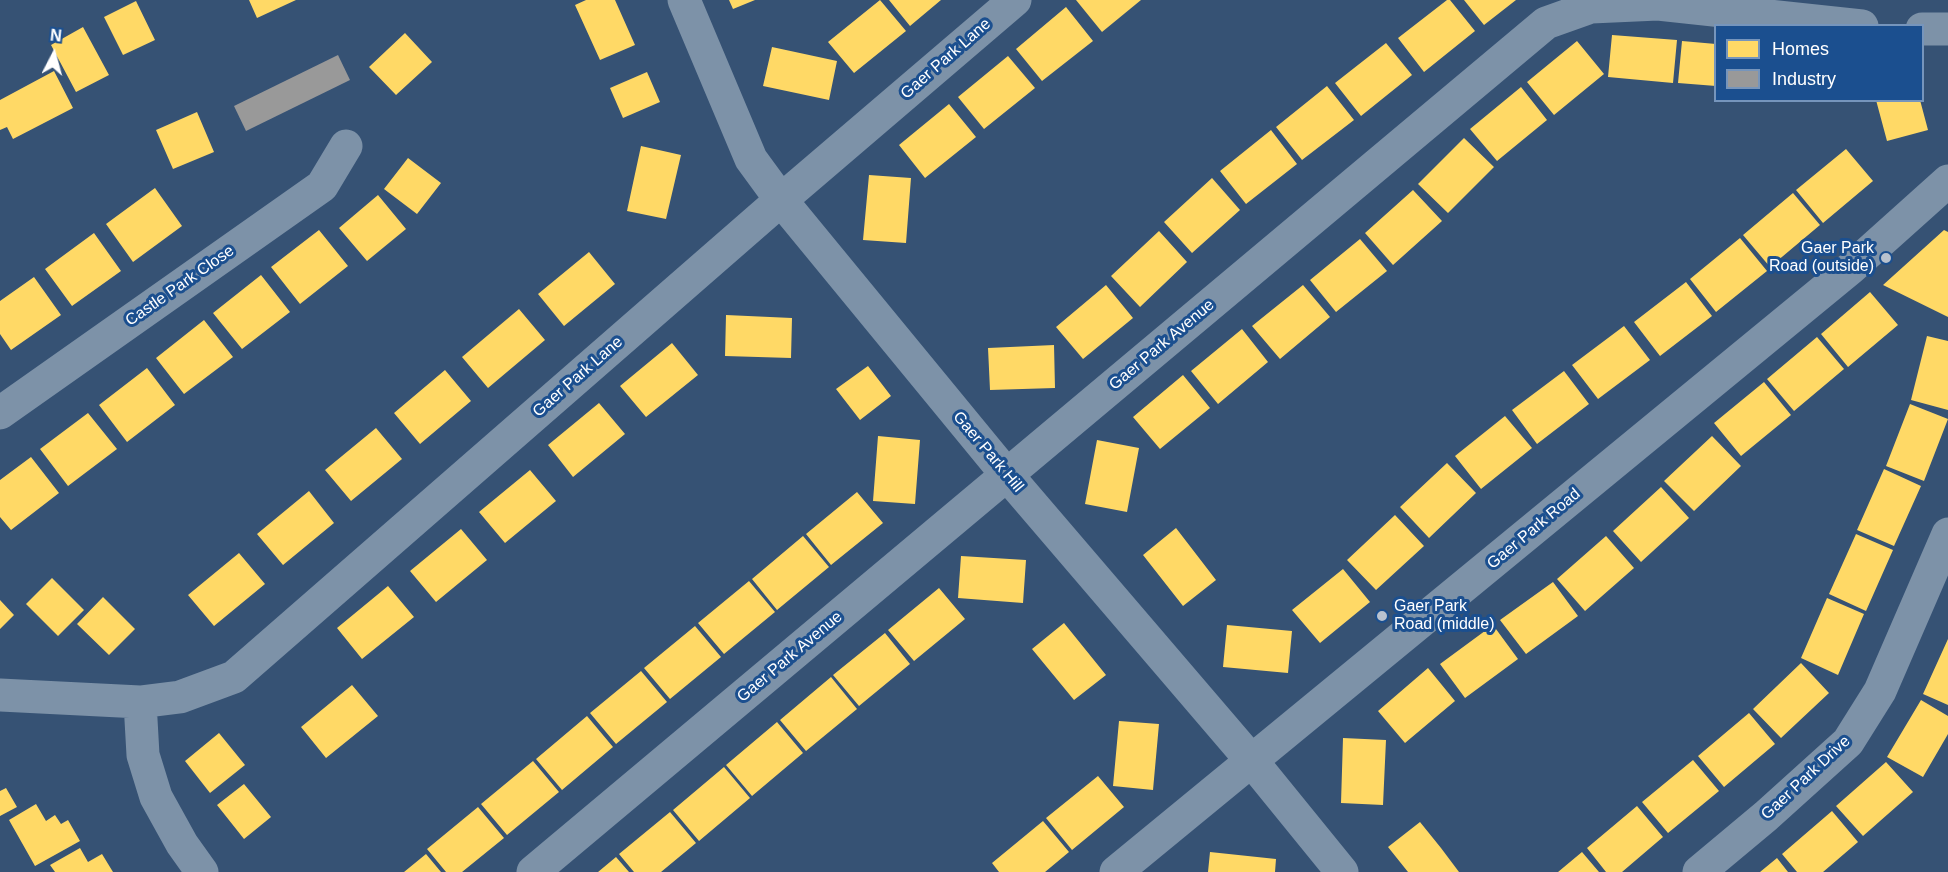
<!DOCTYPE html>
<style>
body{margin:0}
#map{position:relative;width:1948px;height:872px;overflow:hidden;background:#365274;font-family:Arial,sans-serif}
canvas{display:block}
.legend{position:absolute;left:1714px;top:24px;width:210px;height:78px;box-sizing:border-box;background:#1b4f8f;border:2px solid #7695bc;margin:0;padding:8px 10px;list-style:none;font-size:18px;color:#fff}
.legend li{display:flex;align-items:center;gap:12px;height:30px}
.legend b{width:30px;border:2px solid #7695bc}
.north{position:absolute;left:24px;top:24px;width:60px;height:60px;-webkit-text-stroke:4px #1b4f8f;paint-order:stroke;rotate:6deg;font-size:16px;font-weight:700;line-height:24px;text-align:center;color:#fff}
.north::after{content:'';display:block;margin:auto;width:21px;height:27px;background:#fff;clip-path:polygon(50% 0,100% 100%,50% 72%,0 100%)}
</style>
<div id="map">
<canvas width="1948" height="872"></canvas>
<ul class="legend">
<li><b style="height:16px;background:#ffd966"></b>Homes</li>
<li><b style="height:16px;background:#999"></b>Industry</li>
</ul>
<div class="north">N</div>
</div>
<script>
const context = document.querySelector('canvas').getContext('2d');
context.lineJoin = 'round';
function paint(path, color) { context.fillStyle = color; context.fill(path, 'evenodd'); }
const poly = rows => new Path2D(rows.map(r => 'M' + r).join(''));
function stroke(path, color, width, dash) { context.strokeStyle = color; context.lineWidth = width; context.lineCap = dash ? 'butt' : 'round'; context.setLineDash(dash || []); context.stroke(path); }
function write(font, color, halo, rows, align = 'center') {
  context.font = font + ' Arial,sans-serif'; context.lineWidth = 6; context.setLineDash([]); context.textBaseline = 'middle'; context.strokeStyle = halo; context.fillStyle = color; for (const [text, x, y, turn = 0] of rows) {
    context.save(); context.translate(x, y); context.rotate((+turn || 0) * Math.PI / 180); context.textAlign = isNaN(turn) ? turn : align; if (halo) context.strokeText(text, 0, 0); context.fillText(text, 0, 0); context.restore();
  }
}
const homes = poly([
 [249,0,296,0,257,18],
 [586,0,615,0,635,45,600,60,575,5],
 [729,0,755,0,733,9],
 [880,0,906,31,854,73,828,42],
 [889,0,941,0,910,26],
 [1076,0,1141,0,1102,32],
 [1447,0,1450,0,1475,31,1424,72,1398,38],
 [1464,0,1516,0,1484,25],
 [136,1,155,40,123,55,104,17],
 [1066,7,1093,41,1042,81,1016,49],
 [83,27,109,75,76,92,51,45],
 [405,33,432,62,396,95,369,67],
 [1612,35,1677,40,1673,83,1608,77],
 [1577,41,1604,74,1554,115,1527,82],
 [1682,41,1716,44,1716,86,1678,83],
 [1386,43,1412,75,1361,116,1335,83],
 [772,47,837,61,829,100,763,86],
 [1008,56,1035,88,984,129,958,97],
 [54,71,73,108,13,139,7,127,0,130,0,100],
 [647,72,660,102,623,118,610,88],
 [1327,86,1354,120,1302,160,1276,127],
 [1521,87,1547,120,1497,161,1470,129],
 [1876,100,1920,100,1928,130,1887,141],
 [949,104,976,137,925,178,899,145],
 [197,112,214,152,173,169,156,130],
 [1271,130,1297,164,1246,204,1220,171],
 [1464,138,1494,167,1448,213,1418,184],
 [641,146,681,155,666,219,627,211],
 [1846,149,1873,181,1823,223,1796,190],
 [408,158,441,183,417,214,384,189],
 [869,175,911,178,906,243,863,240],
 [1212,178,1240,210,1192,253,1164,222],
 [155,188,182,226,133,262,106,224],
 [1413,190,1442,221,1393,265,1365,233],
 [1793,193,1820,225,1770,267,1743,235],
 [378,195,406,229,367,261,339,228],
 [319,230,348,266,300,304,271,267],
 [1944,230,1948,232,1948,317,1883,285],
 [1159,231,1187,262,1140,307,1111,276],
 [94,233,121,271,72,306,45,269],
 [1740,238,1767,271,1716,312,1690,279],
 [1360,239,1387,271,1336,312,1310,280],
 [589,252,615,284,564,326,538,294],
 [261,275,290,312,242,349,213,313],
 [34,277,61,315,11,350,0,334,0,301],
 [1686,282,1712,316,1660,356,1634,322],
 [1106,285,1133,318,1083,359,1056,327],
 [1303,285,1330,317,1280,359,1252,326],
 [1870,292,1898,325,1848,367,1821,334],
 [519,309,545,340,488,388,462,357],
 [726,315,792,318,791,358,725,356],
 [204,320,233,357,184,394,156,358],
 [1624,326,1650,360,1598,399,1572,365],
 [1242,329,1268,362,1218,404,1191,371],
 [1927,336,1948,341,1948,410,1911,400],
 [1817,337,1844,369,1794,411,1767,379],
 [672,343,698,375,646,417,620,386],
 [1054,345,1055,388,990,390,988,348],
 [868,366,891,396,860,420,836,389],
 [147,368,175,405,127,442,99,405],
 [445,370,471,401,420,444,394,413],
 [1564,371,1589,404,1537,444,1512,410],
 [1183,375,1210,408,1160,449,1133,417],
 [1764,382,1791,415,1741,456,1714,423],
 [599,403,625,434,573,477,548,445],
 [1910,404,1948,419,1924,481,1886,466],
 [88,413,117,449,68,486,40,449],
 [1505,416,1532,448,1481,489,1455,456],
 [376,428,402,459,351,501,325,470],
 [878,436,920,440,915,504,873,501],
 [1712,436,1741,466,1694,511,1664,481],
 [1097,440,1139,448,1127,512,1085,504],
 [31,457,59,493,11,530,0,517,0,480],
 [1447,463,1476,493,1429,538,1400,507],
 [1884,469,1921,486,1894,546,1857,530],
 [530,470,556,501,505,543,479,512],
 [1661,487,1689,518,1641,562,1613,531],
 [309,491,334,523,283,565,257,534],
 [857,492,883,523,831,565,806,534],
 [1395,515,1424,546,1376,590,1347,560],
 [1176,528,1216,580,1183,606,1143,555],
 [461,529,487,560,436,602,410,571],
 [1856,534,1893,550,1866,611,1829,594],
 [803,536,829,567,777,610,752,579],
 [1606,536,1634,568,1585,611,1557,579],
 [239,553,265,584,214,626,188,595],
 [961,556,1026,560,1023,603,958,598],
 [1343,569,1370,602,1320,643,1292,610],
 [52,578,84,610,58,636,26,604],
 [749,581,775,612,724,654,698,623],
 [1553,582,1578,616,1526,654,1500,620],
 [388,586,414,617,362,659,337,628],
 [939,588,965,619,914,661,888,630],
 [103,597,135,629,109,655,77,624],
 [1827,598,1864,614,1838,675,1801,658],
 [0,600,14,615,0,629],
 [1064,623,1106,675,1074,700,1032,649],
 [1227,625,1292,631,1288,673,1223,667],
 [1493,625,1518,659,1465,698,1440,664],
 [695,626,721,657,670,699,644,668],
 [885,633,910,664,859,706,833,675],
 [1948,639,1948,705,1923,694],
 [1801,663,1829,693,1781,738,1753,709],
 [1428,668,1455,701,1405,743,1378,711],
 [641,671,667,702,616,744,590,713],
 [831,677,857,709,806,751,780,720],
 [352,685,378,716,326,758,301,727],
 [1921,700,1948,716,1948,734,1923,777,1887,757],
 [1749,713,1775,744,1724,787,1698,756],
 [587,716,613,747,562,790,536,759],
 [1119,721,1159,724,1153,790,1113,786],
 [777,722,803,753,752,796,726,765],
 [219,733,245,765,210,793,185,761],
 [1343,738,1386,740,1383,805,1341,803],
 [1693,760,1719,791,1668,833,1642,802],
 [533,761,559,792,507,835,481,804],
 [1886,762,1913,792,1863,836,1836,806],
 [724,767,750,798,699,841,673,810],
 [1098,776,1124,807,1072,850,1046,818],
 [244,784,271,817,244,839,217,805],
 [6,788,17,807,0,816,0,791],
 [36,804,46,821,55,815,61,824,68,820,80,841,35,866,9,820],
 [1637,806,1663,837,1622,872,1606,872,1587,848],
 [478,807,504,838,462,872,446,872,427,849],
 [1832,811,1858,842,1823,872,1797,872,1782,854],
 [670,812,696,843,661,872,634,872,619,854],
 [1043,821,1069,852,1045,872,999,872,992,863],
 [1420,822,1441,848,1459,872,1408,872,1388,847],
 [80,848,88,862,102,854,113,872,55,872,50,865],
 [1210,852,1276,859,1275,872,1208,872],
 [1582,852,1599,872,1558,872],
 [426,854,441,872,404,872],
 [616,857,629,872,598,872],
 [1777,858,1788,872,1760,872]
]);
const industry = poly([
 [338,55,350,80,246,131,234,106]
]);
const street = poly([
 [684,0,751,159,781,200,1007,475,1251,760,1342,872],
 [1922,29,1948,29],
 [0,413,322,186,346,146],
 [0,695,140,702,180,697,234,677,781,200,1015,0],
 [140,702,143,755,156,797,182,844,202,872],
 [533,872,1546,23,1591,7,1658,4,1862,26],
 [1116,872,1851,268,1948,181],
 [1699,872,1766,816,1848,742,1880,691,1948,534]
]);
const markers = [
 [1886,258,6,"#b9c2ce"],
 [1382,616,6,"#b9c2ce"]
];
const streetNames = [
 ["Gaer Park Lane",946,59,-41],
 ["Castle Park Close",180,286,-35],
 ["Gaer Park Avenue",1162,345,-40],
 ["Gaer Park Lane",578,377,-41],
 ["Gaer Park Hill",988,452,50],
 ["Gaer Park Road",1534,529,-40],
 ["Gaer Park Avenue",790,657,-40],
 ["Gaer Park Drive",1806,778,-43]
];
const poiNames = [
 ["Gaer Park",1874,249],
 ["Road (outside)",1874,267],
 ["Gaer Park",1394,607,"left"],
 ["Road (middle)",1394,625,"left"]
];
paint(homes, '#ffd966');
paint(industry, '#999');
stroke(street, '#7d92a8', 33);
for (const [x, y, r, color] of markers) { const dot = new Path2D(); dot.arc(x, y, r, 0, 2 * Math.PI); context.fillStyle = color; context.fill(dot); stroke(dot, '#1b4f8f', 2); }
write('16px', '#fff', '#1b4f8f', streetNames);
write('16px', '#fff', '#1b4f8f', poiNames, 'right');
</script>
